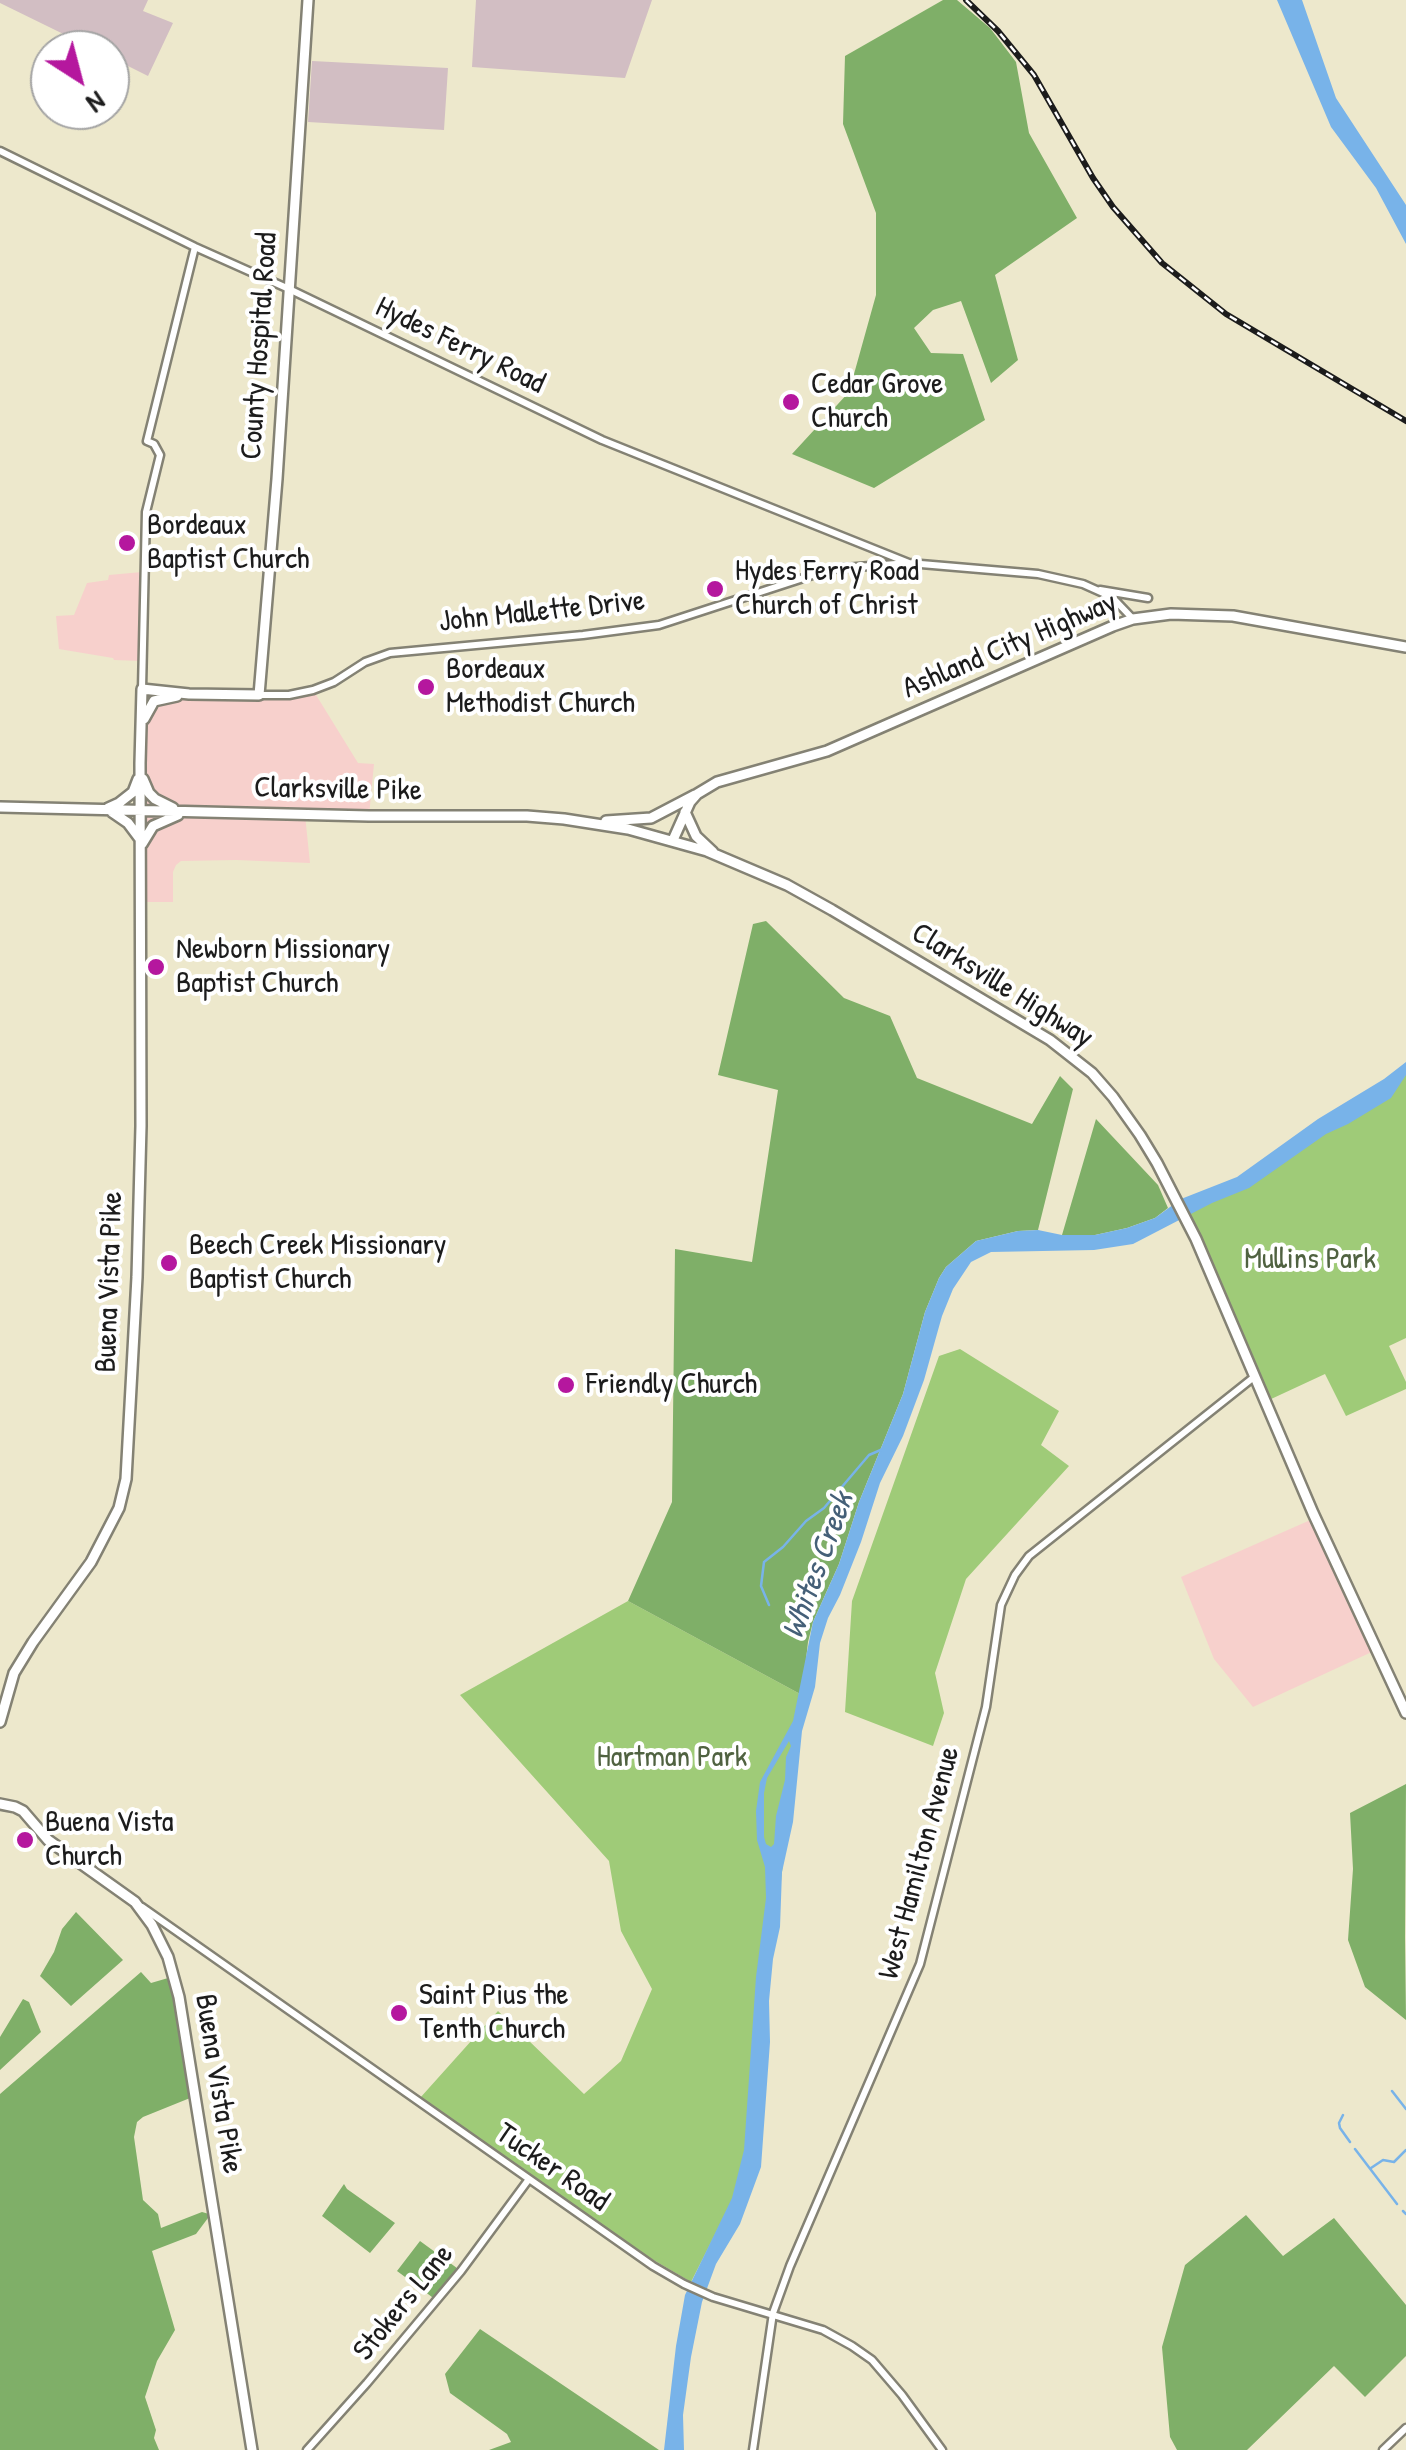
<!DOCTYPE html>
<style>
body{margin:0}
#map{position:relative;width:1406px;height:2450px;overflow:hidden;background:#ede8cc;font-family:"Patrick Hand",sans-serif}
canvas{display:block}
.north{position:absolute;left:30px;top:30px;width:100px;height:100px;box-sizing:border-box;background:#fff;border:2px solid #a4a4a4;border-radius:50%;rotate:144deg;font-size:28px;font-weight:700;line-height:40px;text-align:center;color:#1c1c1c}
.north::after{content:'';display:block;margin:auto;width:35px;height:45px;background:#b5179e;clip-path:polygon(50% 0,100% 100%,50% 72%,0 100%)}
</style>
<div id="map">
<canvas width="1406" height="2450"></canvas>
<div class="north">N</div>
</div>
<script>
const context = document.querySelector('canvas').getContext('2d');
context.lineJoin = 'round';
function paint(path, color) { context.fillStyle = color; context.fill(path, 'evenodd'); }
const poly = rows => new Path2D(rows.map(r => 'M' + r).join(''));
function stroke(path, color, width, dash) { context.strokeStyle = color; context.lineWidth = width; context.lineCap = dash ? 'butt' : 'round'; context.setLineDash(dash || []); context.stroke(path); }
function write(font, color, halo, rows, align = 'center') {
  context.font = font + ' "Patrick Hand",sans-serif'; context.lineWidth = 8; context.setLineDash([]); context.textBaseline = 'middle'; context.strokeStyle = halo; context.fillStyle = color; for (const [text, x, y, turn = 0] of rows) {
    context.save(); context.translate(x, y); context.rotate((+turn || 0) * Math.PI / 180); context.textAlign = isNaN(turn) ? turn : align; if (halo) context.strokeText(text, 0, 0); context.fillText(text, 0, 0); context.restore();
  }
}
const built = poly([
 [142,572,141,661,114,660,113,658,59,649,56,616,74,615,87,583,108,580,109,575],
 [142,689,268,695,313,690,358,763,374,764,369,816,305,815,310,863,236,860,181,861,176,865,173,872,173,902,141,902],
 [1315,1518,1376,1650,1253,1707,1214,1659,1181,1577]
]);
const industrial = poly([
 [0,0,148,0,143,11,173,23,148,76,110,57,110,50,96,50,0,3],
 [476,0,652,0,625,78,472,67],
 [312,61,448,68,444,130,308,122]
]);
const green = poly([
 [1406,1073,1406,1338,1389,1346,1406,1382,1406,1389,1346,1416,1325,1374,1269,1400,1185,1213],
 [960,1349,1059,1411,1041,1445,1069,1466,966,1579,935,1673,944,1713,933,1746,845,1712,852,1601,939,1356],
 [628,1601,802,1695,759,2076,737,2191,691,2282,628,2245,420,2098,498,2011,584,2094,621,2061,652,1989,621,1931,609,1861,460,1695]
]);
const forest = poly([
 [943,0,957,0,990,28,1016,62,1029,133,1077,218,995,275,1018,360,991,383,961,301,933,310,914,328,931,353,963,354,985,420,874,488,792,454,849,392,876,295,876,213,843,124,845,56],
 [766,921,844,998,890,1016,917,1078,1032,1124,1060,1076,1073,1089,1038,1230,1018,1231,976,1241,946,1267,939,1278,925,1312,903,1394,859,1502,839,1564,813,1622,808,1642,802,1695,628,1601,672,1502,675,1249,752,1262,778,1090,718,1075,753,924],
 [1096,1119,1158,1185,1168,1208,1155,1218,1127,1228,1095,1235,1062,1235],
 [1406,1784,1405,1937,1406,2020,1365,1987,1348,1940,1353,1869,1350,1813],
 [76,1912,123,1960,71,2006,40,1976,54,1952,62,1929],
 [141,1972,151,1983,175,1976,195,2096,143,2117,137,2122,134,2137,143,2200,158,2214,161,2228,202,2212,209,2214,208,2218,196,2234,152,2251,175,2330,157,2361,145,2397,156,2430,154,2438,159,2450,0,2450,0,2094],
 [23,1999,29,2002,41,2032,0,2070,0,2037],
 [344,2184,347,2189,395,2223,370,2253,322,2216],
 [1246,2215,1283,2256,1334,2218,1406,2305,1406,2356,1365,2397,1334,2366,1247,2450,1177,2450,1170,2437,1162,2347,1185,2265],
 [420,2241,461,2271,436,2300,397,2271],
 [480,2329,659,2450,489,2450,511,2442,507,2434,450,2393,445,2374]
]);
const water = poly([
 [1277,0,1302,0,1336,98,1406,205,1406,244,1376,188,1331,127],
 [1406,1062,1406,1075,1391,1098,1348,1124,1326,1134,1249,1188,1212,1203,1133,1244,1094,1250,991,1252,971,1262,953,1289,942,1316,924,1380,903,1436,880,1483,861,1542,840,1595,828,1618,820,1643,815,1687,802,1731,793,1822,782,1872,780,1927,773,1959,769,2001,770,2042,761,2167,740,2224,716,2264,702,2302,691,2357,683,2415,684,2450,664,2450,676,2346,685,2295,732,2198,744,2150,756,1977,766,1898,765,1867,757,1840,756,1811,760,1782,793,1721,813,1622,839,1564,859,1502,903,1394,925,1312,939,1278,946,1267,976,1241,1018,1231,1038,1230,1062,1235,1095,1235,1127,1228,1155,1218,1181,1199,1237,1177,1318,1119,1384,1079],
 [789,1741,791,1746,786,1757,785,1780,776,1816,774,1844,771,1847,766,1844,764,1837,764,1793,767,1778]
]);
const stream = poly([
 [769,1605,761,1586,764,1562,783,1547,806,1521,824,1508,869,1455,883,1449],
 [1392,2091,1406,2109],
 [1343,2115,1339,2123,1340,2128,1350,2142],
 [1355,2149,1397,2204],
 [1371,2168,1383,2160,1394,2162,1406,2150],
 [1403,2211,1406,2214]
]);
const minor = poly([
 [0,151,195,247,289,289,602,440,909,563],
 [1100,590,1148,598],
 [142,689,146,512,160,455,154,444,147,441,195,247],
 [259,695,289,695,313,690,334,682,365,662,390,653,583,635,659,625,831,569,909,563,1038,574,1083,584,1112,597,1133,619],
 [142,1907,653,2266,684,2284,713,2297,823,2330,852,2346,872,2360,902,2395,942,2450],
 [307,2450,367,2383,461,2271,529,2179],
 [753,2450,773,2313,790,2266,920,1964,986,1707,1001,1605,1015,1575,1029,1556,1254,1377],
 [1383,2450,1406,2428]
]);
const major = poly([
 [144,719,154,701,177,696],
 [143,779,149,793,155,799,173,808],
 [0,807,369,816,527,816,564,819,628,829,707,851,787,885,832,910,1050,1040,1092,1073,1113,1097,1140,1135,1157,1163,1196,1239,1313,1513,1406,1713],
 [108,808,119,803,133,792,138,779],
 [112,812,128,823,140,839],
 [685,812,696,836,713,852],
 [606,821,651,818,695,795],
 [673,840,690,802,697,794,717,782,827,751,1113,626,1133,619,1171,614,1233,616,1406,647],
 [142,844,153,826,178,815],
 [0,1722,14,1673,33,1642,91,1562,119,1508,126,1479,137,1277,141,1126,140,763,142,689,189,694,259,695,277,479,308,0],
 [0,1804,15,1807,23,1811,48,1840,135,1902,152,1925,168,1957,179,1997,252,2450]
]);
const rail = poly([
 [966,0,998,31,1034,75,1093,178,1113,207,1162,263,1226,314,1406,421]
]);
const markers = [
 [791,402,10,"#b5179e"],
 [127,543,10,"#b5179e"],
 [715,589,10,"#b5179e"],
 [426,687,10,"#b5179e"],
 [156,967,10,"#b5179e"],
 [169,1263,10,"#b5179e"],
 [566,1385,10,"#b5179e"],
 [25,1840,10,"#b5179e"],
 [399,2013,10,"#b5179e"]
];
const streetNames = [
 ["County Hospital Road",260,346,-86],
 ["Hydes Ferry Road",460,346,26],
 ["John Mallette Drive",542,612,-6],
 ["Ashland City Highway",1010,646,-23],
 ["Clarksville Pike",338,790,1],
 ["Clarksville Highway",1002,986,32],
 ["Buena Vista Pike",110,1282,-88],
 ["West Hamilton Avenue",920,1863,-75],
 ["Buena Vista Pike",218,2084,81],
 ["Tucker Road",552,2168,35],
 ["Stokers Lane",404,2303,-51]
];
const poiNames = [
 ["Cedar Grove",811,385],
 ["Church",811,419],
 ["Bordeaux",147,526],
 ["Baptist Church",147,560],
 ["Hydes Ferry Road",735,572],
 ["Church of Christ",735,606],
 ["Bordeaux",446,670],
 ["Methodist Church",446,704],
 ["Newborn Missionary",176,950],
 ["Baptist Church",176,984],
 ["Beech Creek Missionary",189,1246],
 ["Baptist Church",189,1280],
 ["Friendly Church",586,1385],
 ["Buena Vista",45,1823],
 ["Church",45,1857],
 ["Saint Pius the",419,1996],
 ["Tenth Church",419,2030]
];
const parkNames = [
 ["Mullins Park",1310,1260],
 ["Hartman Park",672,1758]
];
const waterNames = [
 ["Whites Creek",819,1566,-70]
];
paint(built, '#f7d0cc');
paint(industrial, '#d2bec3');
paint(green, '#9fcb78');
paint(forest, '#7faf68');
paint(water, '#78b3e9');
stroke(stream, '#78b3e9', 2.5);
stroke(minor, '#848274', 11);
stroke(major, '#848274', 14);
stroke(minor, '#fff', 6);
stroke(major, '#fff', 9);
stroke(rail, '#1c1c1c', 6);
stroke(rail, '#fff', 2.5, [8]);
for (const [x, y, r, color] of markers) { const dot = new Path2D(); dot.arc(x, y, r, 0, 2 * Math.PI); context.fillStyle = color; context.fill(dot); stroke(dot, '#fff', 4); }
write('30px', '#1c1c1c', '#fff', streetNames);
write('30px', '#1c1c1c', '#fff', poiNames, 'left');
write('30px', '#506241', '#fff', parkNames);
write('italic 32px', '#456078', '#fff', waterNames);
</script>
